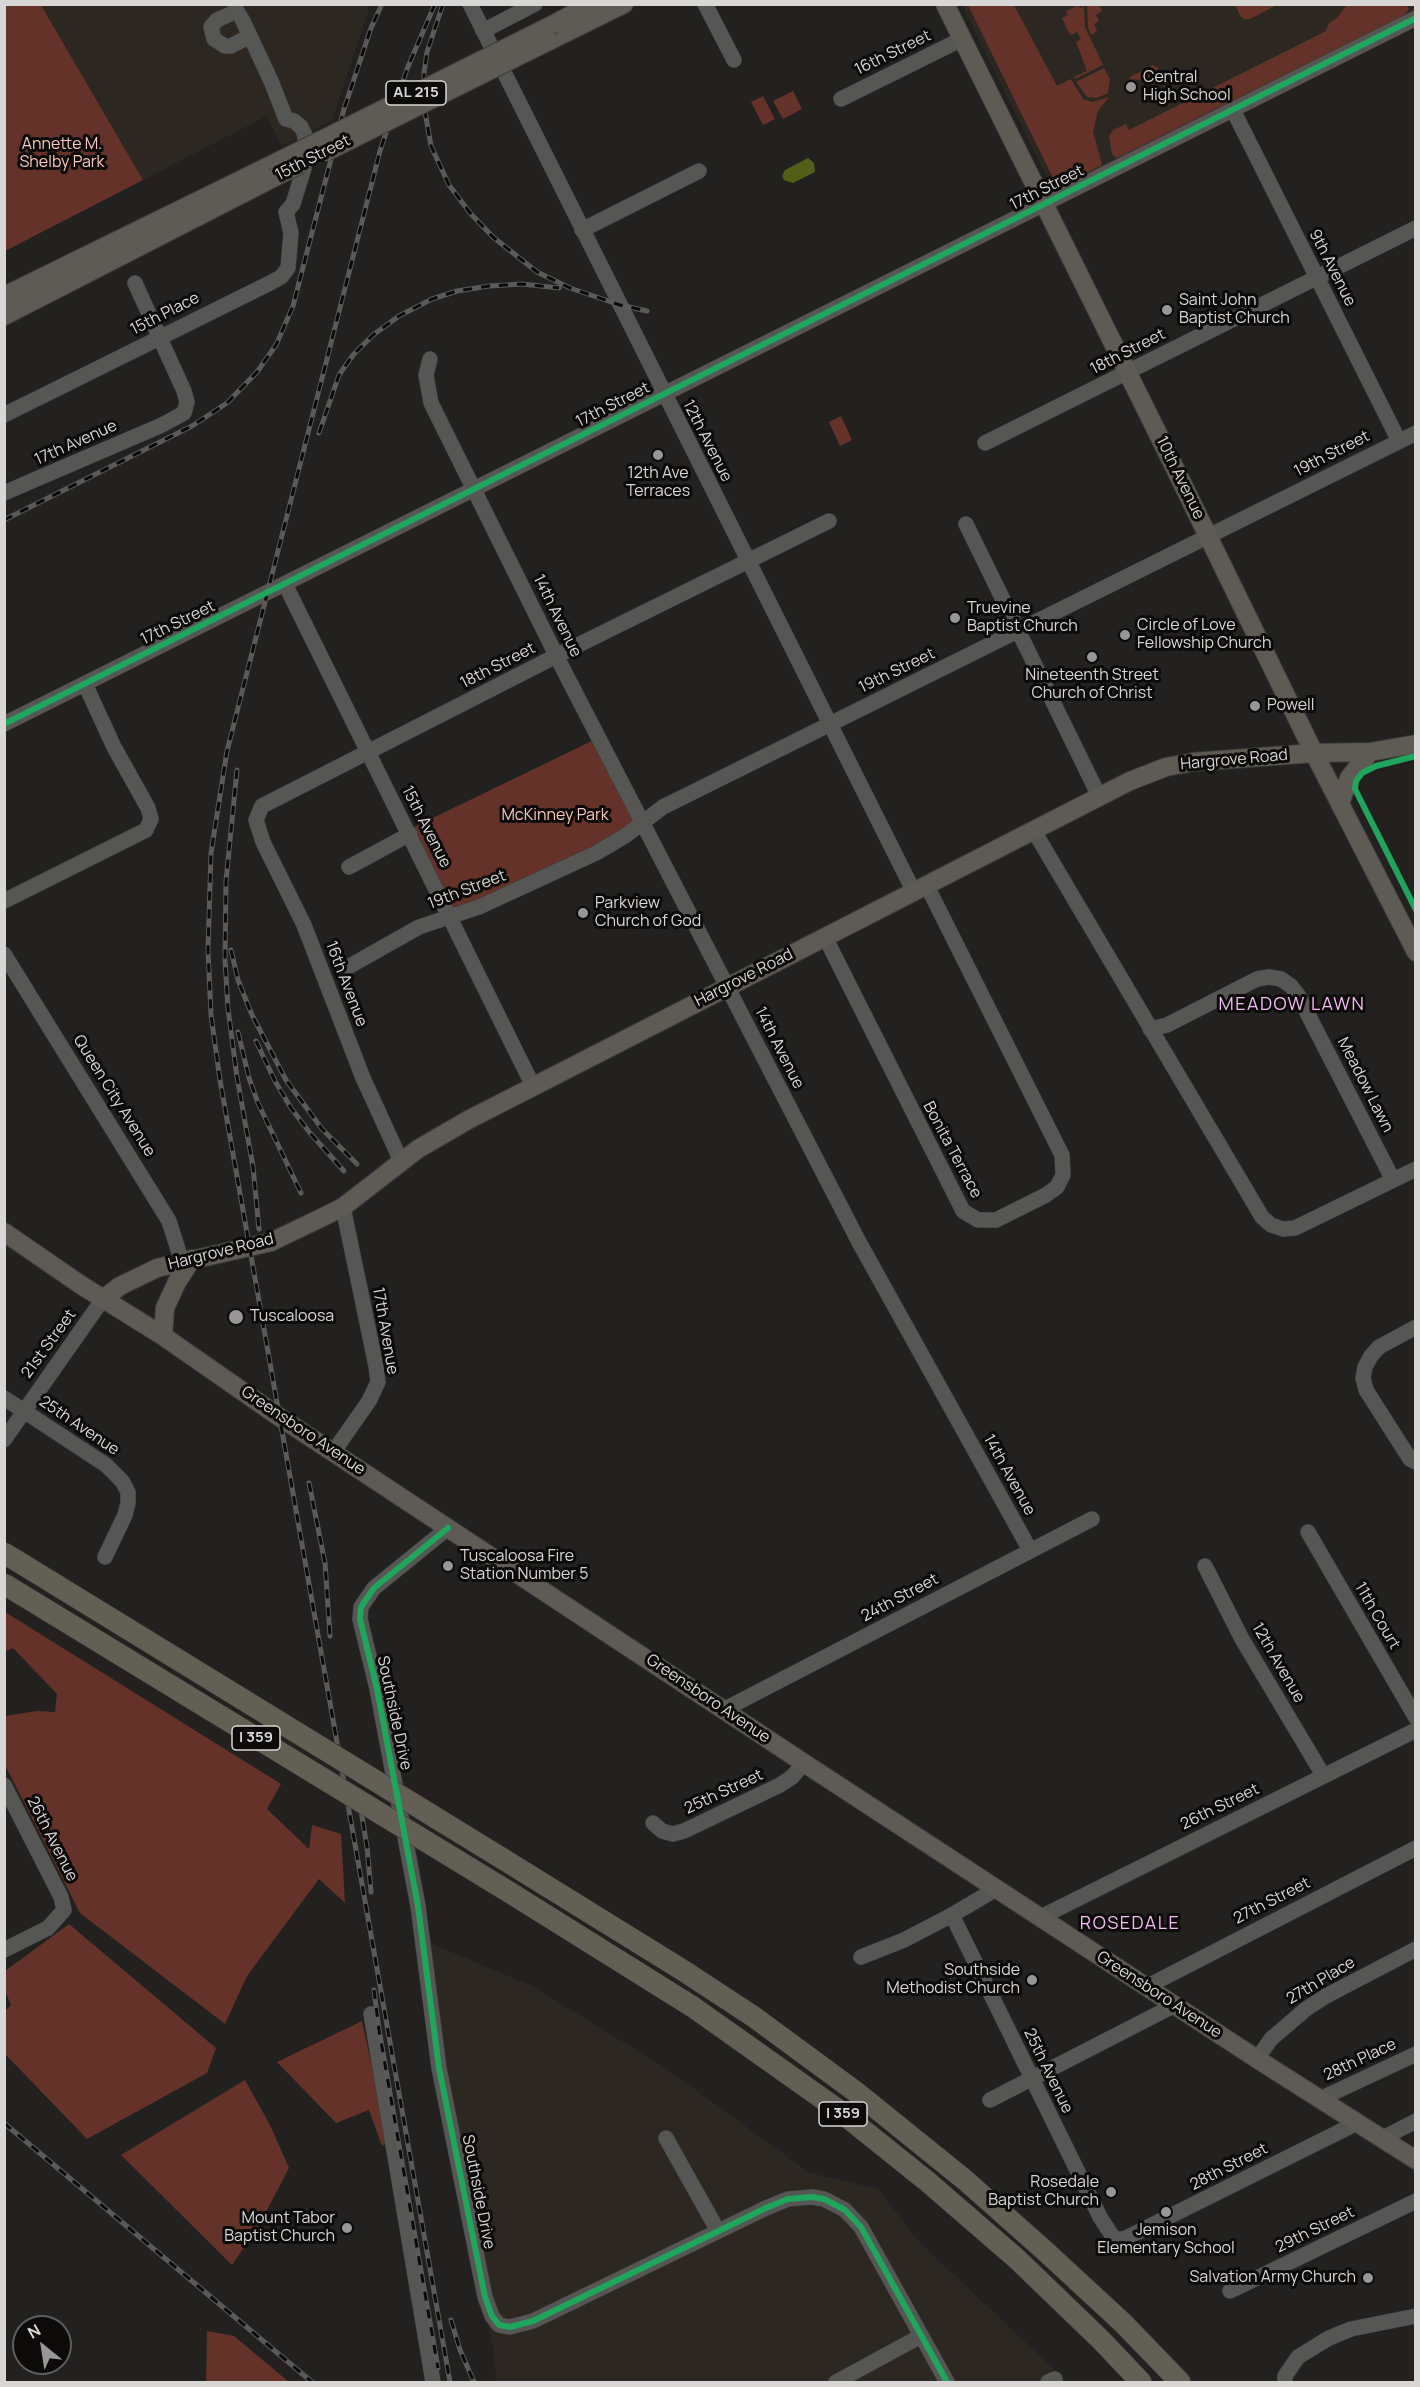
<!DOCTYPE html>
<style>
body{margin:0}
#map{position:relative;width:1420px;height:2387px;overflow:hidden;background:#222120;font-family:Manrope,sans-serif}
canvas{display:block}
.frame{position:absolute;inset:0;border:6px solid #d9d7d6;pointer-events:none}
.north{position:absolute;left:12px;top:2315px;width:60px;height:60px;box-sizing:border-box;background:#0c0b0a;border:2px solid #5e5d5c;border-radius:50%;rotate:330deg;font-size:16px;font-weight:700;line-height:24px;text-align:center;color:#d9d7d6}
.north::after{content:'';display:block;margin:auto;width:21px;height:27px;background:#999796;clip-path:polygon(50% 0,100% 100%,50% 72%,0 100%)}
</style>
<div id="map">
<canvas width="1420" height="2387"></canvas>
<div class="frame"></div>
<div class="north">N</div>
</div>
<script>
const context = document.querySelector('canvas').getContext('2d');
context.lineJoin = 'round';
function paint(path, color) { context.fillStyle = color; context.fill(path, 'evenodd'); }
const poly = rows => new Path2D(rows.map(r => 'M' + r).join(''));
function stroke(path, color, width, dash) { context.strokeStyle = color; context.lineWidth = width; context.lineCap = dash ? 'butt' : 'round'; context.setLineDash(dash || []); context.stroke(path); }
function write(font, color, halo, rows, align = 'center') {
  context.font = font + ' Manrope,sans-serif'; context.lineWidth = 6; context.setLineDash([]); context.textBaseline = 'middle'; context.strokeStyle = halo; context.fillStyle = color; for (const [text, x, y, turn = 0] of rows) {
    context.save(); context.translate(x, y); context.rotate((+turn || 0) * Math.PI / 180); context.textAlign = isNaN(turn) ? turn : align; if (halo) context.strokeText(text, 0, 0); context.fillText(text, 0, 0); context.restore();
  }
}
const built = poly([
 [1415,4,1416,10,1053,190,962,5],
 [41,5,370,5,332,120,282,146,267,116,143,180],
 [430,1943,532,1986,667,2069,810,2173,878,2189,921,2244,1068,2382,496,2382,495,2363,445,2065]
]);
const green = poly([
 [5,5,41,5,143,180,5,251],
 [968,5,1014,5,1057,86,1071,79,1083,99,1092,102,1109,97,1098,111,1093,132,1102,165,1058,188],
 [1079,5,1080,8,1084,7,1085,27,1103,65,1075,79,1074,77,1087,71,1076,42,1081,39,1077,32,1070,35,1062,18,1068,15,1066,11],
 [1087,5,1099,5,1102,11,1096,15,1099,21,1094,24,1097,31,1091,35,1088,27],
 [1235,5,1277,5,1250,19,1245,19,1241,17],
 [1347,5,1406,5,1409,9,1403,16,1117,158,1112,154,1109,136,1113,130,1126,124,1129,130,1326,31,1329,23,1337,18],
 [1153,65,1158,68,1157,73,1141,80,1130,79,1130,77],
 [1104,68,1110,79,1108,93,1097,98,1087,97,1076,82],
 [793,91,802,109,783,119,773,101],
 [763,96,775,119,763,125,751,102],
 [841,416,852,440,840,446,829,422],
 [598,738,642,824,451,918,408,830],
 [5,1612,281,1784,267,1809,309,1849,312,1825,341,1834,345,1903,319,1879,247,1976,225,2024,80,1913,5,1765,5,1716,37,1711,55,1712,57,1694,13,1648,5,1651],
 [69,1924,216,2048,207,2073,87,2139,5,2054,5,2011,11,2005,5,1991,5,1971],
 [362,2021,388,2142,382,2146,369,2110,336,2123,277,2062],
 [245,2080,270,2125,289,2168,258,2227,232,2265,121,2155],
 [207,2331,234,2336,289,2382,206,2382]
]);
const water = poly([
 [808,158,814,163,815,172,793,183,784,180,782,176,785,170]
]);
const minor = poly([
 [470,4,914,892],
 [705,4,734,60],
 [483,31,535,4],
 [841,99,962,39],
 [1233,110,1399,441],
 [582,230,699,171],
 [430,359,426,375,431,403,562,667,859,1242,1030,1550],
 [4,415,270,283,281,277,288,268,291,233,286,212,293,204,304,168,305,135,301,127,294,121,286,119,271,81,243,21,237,11,217,20,211,27,214,39,225,46,231,46,250,36],
 [985,443,1416,228],
 [4,493,162,425,184,413,187,402,184,391,135,283],
 [966,524,1099,796],
 [285,584,533,1086],
 [4,724,1416,18],
 [1034,831,1262,1217,1271,1225,1283,1229,1295,1228,1416,1169],
 [349,867,410,834],
 [4,901,146,830,151,819,148,808,114,747,85,684],
 [825,937,963,1211,978,1220,996,1220,1046,1195,1057,1187,1063,1175,1062,1155,927,886],
 [4,954,169,1221,182,1262],
 [348,967,419,927,479,907,596,853,625,836,663,807,1416,433],
 [1150,1029,1167,1025,1257,979,1269,977,1281,979,1291,986,1298,995,1393,1180],
 [401,1161,363,1078,304,925,263,842,256,820,262,806,556,656,829,521],
 [1416,1327,1379,1347,1371,1356,1365,1367,1363,1378,1366,1390,1410,1459,1416,1462],
 [4,1398,106,1465,122,1481,128,1492,128,1503,125,1515,105,1557],
 [4,1440,103,1299],
 [334,1451,369,1401,378,1382,376,1366,343,1207],
 [448,1528,374,1588,361,1607,360,1619,377,1689,418,1906,439,2068,485,2297,492,2316,499,2325,510,2327,533,2321,766,2208,788,2199,812,2197,824,2199,845,2210,861,2227,947,2382],
 [1308,1532,1416,1718],
 [1205,1566,1242,1639,1323,1775],
 [725,1709,1092,1519],
 [4,1785,61,1897,64,1910,48,1928,4,1950],
 [653,1823,662,1831,673,1834,684,1831,780,1785,792,1777,804,1763],
 [952,1915,1100,2217,1115,2240,1126,2238,1357,2123],
 [1041,1917,1416,1730],
 [861,1957,904,1940,952,1915,996,1889],
 [1146,1987,1416,1848],
 [371,2014,433,2382],
 [1257,2059,1271,2039,1306,2009,1326,1996,1416,1949],
 [1320,2099,1416,2054],
 [990,2100,1175,2005],
 [666,2138,718,2231],
 [1381,2139,1416,2121],
 [1230,2291,1416,2201],
 [836,2382,921,2336],
 [1048,2382,1055,2379],
 [1285,2382,1285,2376,1298,2357,1329,2338,1351,2329,1416,2316]
]);
const major = poly([
 [945,4,1164,446,1314,753,1416,952],
 [554,24,591,4],
 [549,41,624,4],
 [4,296,277,162],
 [4,316,273,178],
 [1340,804,1349,778,1370,752],
 [4,1232,81,1285,163,1336,278,1416,804,1763,1257,2059,1416,2160],
 [103,1299,120,1286,157,1268,271,1242,323,1217,343,1207,418,1149,468,1120,1130,781,1166,767,1193,762,1314,753,1370,752,1416,744],
 [163,1336,165,1308,177,1282,192,1259]
]);
const highway = poly([
 [503,1859,684,1971,754,2017,856,2092,965,2180,1044,2250,1123,2323,1180,2382],
 [509,1892,693,2007,837,2109,928,2182,1017,2259,1101,2340,1141,2382]
]);
const rail = poly([
 [435,4,407,69,380,151,227,751,211,853,208,950,211,1015,220,1080,450,2382],
 [443,4,427,52,424,73,424,106,431,146,449,185,471,214,493,237,537,272,570,288,620,305,647,311],
 [319,433,339,375,353,355,373,335,399,316,432,299,457,291,489,286,522,284,559,288],
 [4,520,192,426,227,403,257,372,276,345,293,306,344,109,371,28,382,4],
 [237,770,226,881,225,960,228,1009,237,1077,253,1167,259,1229],
 [231,950,238,980,252,1015,286,1080,322,1129,357,1164],
 [238,1032,249,1078,258,1103,301,1193],
 [256,1041,275,1081,291,1108,310,1133,344,1171],
 [309,1483,325,1563,330,1636],
 [360,1804,367,1847,371,1892],
 [374,1990,379,2030,438,2368],
 [4,2123,312,2382],
 [451,2320,460,2350,474,2382]
]);
const majorBridge = poly([
 [326,152,549,41],
 [277,162,554,24],
 [273,178,301,164]
]);
const highwayBridge = poly([
 [4,1553,503,1859],
 [4,1584,509,1892]
]);
const cycleway = poly([
 [4,724,1416,18],
 [1416,756,1376,766,1362,773,1356,781,1355,789,1416,910],
 [448,1528,374,1588,361,1607,360,1619,377,1689,418,1906,439,2068,485,2297,492,2316,499,2325,510,2327,533,2321,766,2208,788,2199,812,2197,824,2199,845,2210,861,2227,947,2382]
]);
const markers = [
 [1131,87,6,"#999796"],
 [1167,310,6,"#999796"],
 [658,455,6,"#999796"],
 [955,618,6,"#999796"],
 [1125,635,6,"#999796"],
 [1092,657,6,"#999796"],
 [1255,706,6,"#999796"],
 [583,913,6,"#999796"],
 [236,1317,8,"#999796"],
 [448,1566,6,"#999796"],
 [1032,1980,6,"#999796"],
 [1111,2192,6,"#999796"],
 [1166,2212,6,"#999796"],
 [347,2228,6,"#999796"],
 [1368,2278,6,"#999796"]
];
const shields = [
 [416,93,60],
 [256,1738,48],
 [843,2114,48]
];
const shieldNames = [
 ["AL 215",416,93],
 ["I 359",256,1738],
 ["I 359",843,2114]
];
const streetNames = [
 ["16th Street",893,53,-26],
 ["15th Street",313,158,-27],
 ["17th Street",1047,188,-27],
 ["9th Avenue",1332,268,63],
 ["15th Place",165,314,-27],
 ["18th Street",1128,352,-27],
 ["17th Street",613,405,-27],
 ["12th Avenue",707,441,63],
 ["17th Avenue",76,443,-24],
 ["19th Street",1332,454,-27],
 ["10th Avenue",1180,478,64],
 ["14th Avenue",557,616,64],
 ["17th Street",178,623,-26],
 ["18th Street",498,666,-27],
 ["19th Street",897,671,-26],
 ["Hargrove Road",1234,760,-5],
 ["15th Avenue",426,827,63],
 ["19th Street",467,890,-21],
 ["Hargrove Road",744,978,-27],
 ["16th Avenue",346,984,69],
 ["14th Avenue",779,1048,63],
 ["Meadow Lawn",1365,1085,63],
 ["Queen City Avenue",114,1096,58],
 ["Bonita Terrace",952,1150,62],
 ["Hargrove Road",221,1252,-14],
 ["17th Avenue",385,1331,80],
 ["21st Street",49,1344,-54],
 ["25th Avenue",79,1426,34],
 ["Greensboro Avenue",303,1431,34],
 ["14th Avenue",1009,1475,61],
 ["24th Street",900,1598,-28],
 ["11th Court",1377,1616,60],
 ["12th Avenue",1278,1663,60],
 ["Greensboro Avenue",708,1699,34],
 ["Southside Drive",394,1713,78],
 ["25th Street",724,1792,-25],
 ["26th Street",1220,1807,-26],
 ["26th Avenue",52,1839,63],
 ["27th Street",1272,1901,-27],
 ["27th Place",1321,1981,-31],
 ["Greensboro Avenue",1159,1995,33],
 ["28th Place",1360,2060,-25],
 ["25th Avenue",1048,2071,64],
 ["28th Street",1229,2167,-27],
 ["Southside Drive",478,2192,79],
 ["29th Street",1315,2230,-26]
];
const poiNames = [
 ["Central",1143,78],
 ["High School",1143,96],
 ["Saint John",1179,301],
 ["Baptist Church",1179,319],
 ["12th Ave",658,474,"center"],
 ["Terraces",658,492,"center"],
 ["Truevine",967,609],
 ["Baptist Church",967,627],
 ["Circle of Love",1137,626],
 ["Fellowship Church",1137,644],
 ["Nineteenth Street",1092,676,"center"],
 ["Church of Christ",1092,694,"center"],
 ["Powell",1267,706],
 ["Parkview",595,904],
 ["Church of God",595,922],
 ["Tuscaloosa",250,1317],
 ["Tuscaloosa Fire",460,1557],
 ["Station Number 5",460,1575],
 ["Southside",1020,1971,"right"],
 ["Methodist Church",1020,1989,"right"],
 ["Rosedale",1099,2183,"right"],
 ["Baptist Church",1099,2201,"right"],
 ["Mount Tabor",335,2219,"right"],
 ["Baptist Church",335,2237,"right"],
 ["Jemison",1166,2231,"center"],
 ["Elementary School",1166,2249,"center"],
 ["Salvation Army Church",1356,2278,"right"]
];
const parkNames = [
 ["Annette M.",62,145],
 ["Shelby Park",62,163],
 ["McKinney Park",555,816]
];
const neighbourhoodNames = [
 ["MEADOW LAWN",1292,1005],
 ["ROSEDALE",1130,1924]
];
paint(built, '#2c2821');
paint(green, '#643229');
paint(water, '#525f17');
stroke(minor, '#3c3c3b', 16);
stroke(major, '#3c3c3b', 20);
stroke(highway, '#3c3c3b', 22);
stroke(minor, '#565655', 15);
stroke(major, '#5d5b54', 18);
stroke(highway, '#625f54', 21);
stroke(rail, '#5b5a59', 5);
stroke(rail, '#0c0b0a', 3, [9]);
stroke(majorBridge, '#3c3c3b', 20, []);
stroke(highwayBridge, '#3c3c3b', 22, []);
stroke(majorBridge, '#5d5b54', 18);
stroke(highwayBridge, '#625f54', 21);
stroke(cycleway, '#20a55d', 6);
for (const [x, y, r, color] of markers) { const dot = new Path2D(); dot.arc(x, y, r, 0, 2 * Math.PI); context.fillStyle = color; context.fill(dot); stroke(dot, '#0c0b0a', 2); }
for (const [x, y, w] of shields) { const box = new Path2D(); box.roundRect(x - w / 2, y - 12, w, 24, 4.5); context.fillStyle = '#0c0b0a'; context.fill(box); stroke(box, '#d9d7d6', 1.5); }
write('bold 15px', '#d9d7d6', null, shieldNames);
write('16px', '#d9d7d6', '#0c0b0a', streetNames);
write('16px', '#d9d7d6', '#0c0b0a', poiNames, 'left');
write('16px', '#fbc6ba', '#0c0b0a', parkNames);
context.letterSpacing = '1.5px';
write('18px', '#f6bbf4', '#0c0b0a', neighbourhoodNames);
context.letterSpacing = '0px';
</script>
